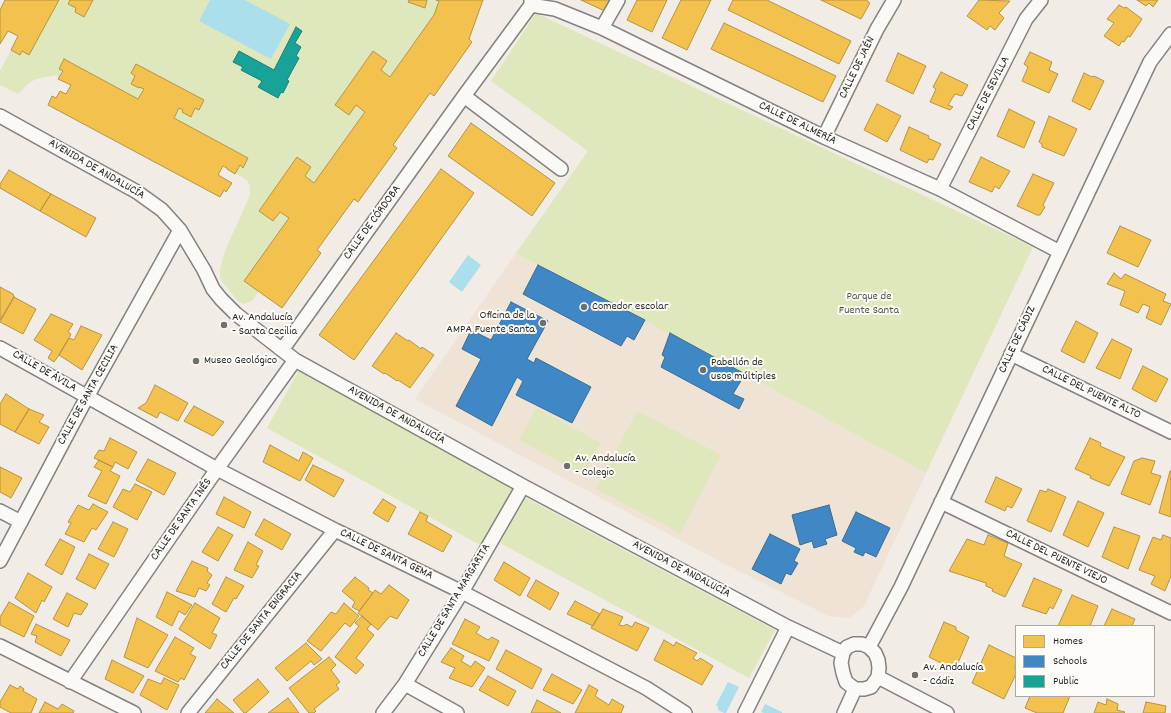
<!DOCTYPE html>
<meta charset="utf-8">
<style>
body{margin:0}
#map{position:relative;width:1171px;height:713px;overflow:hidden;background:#f1ece6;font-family:Dekko,sans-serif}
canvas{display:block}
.legend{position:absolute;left:1015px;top:625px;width:140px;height:72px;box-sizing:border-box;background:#fdfcf7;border:1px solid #a9a8a5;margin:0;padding:5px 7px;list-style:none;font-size:12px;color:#2b2b2b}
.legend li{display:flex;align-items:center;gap:8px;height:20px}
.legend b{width:20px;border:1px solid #a9a8a5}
</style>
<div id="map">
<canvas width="1171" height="713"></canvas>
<ul class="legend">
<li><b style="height:11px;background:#f2c14e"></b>Homes</li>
<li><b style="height:11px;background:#3f88c5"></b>Schools</li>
<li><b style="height:11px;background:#17a398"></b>Public</li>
</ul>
</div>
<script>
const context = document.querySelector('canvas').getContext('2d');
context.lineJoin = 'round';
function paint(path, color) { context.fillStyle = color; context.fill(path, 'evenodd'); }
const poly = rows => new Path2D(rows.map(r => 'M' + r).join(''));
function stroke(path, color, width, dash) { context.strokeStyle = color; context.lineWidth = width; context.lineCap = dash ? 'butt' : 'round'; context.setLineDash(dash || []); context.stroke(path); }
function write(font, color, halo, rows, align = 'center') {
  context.font = font + ' Dekko,sans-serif'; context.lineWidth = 4; context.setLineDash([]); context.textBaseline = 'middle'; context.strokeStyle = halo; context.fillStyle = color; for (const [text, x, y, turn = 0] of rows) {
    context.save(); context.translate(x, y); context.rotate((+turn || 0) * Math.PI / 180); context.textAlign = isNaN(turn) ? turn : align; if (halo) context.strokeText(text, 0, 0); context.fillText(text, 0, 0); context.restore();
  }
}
const built = poly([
 [516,253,745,374,926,473,864,606,849,618,829,616,721,562,415,399]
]);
const green = poly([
 [59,0,70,0,68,4,76,8,75,12,84,17,93,0,409,0,408,2,425,8,427,0,439,1,434,15,390,77,381,70,387,61,373,51,335,105,349,115,356,105,365,112,314,183,305,176,311,167,297,157,259,210,280,212,289,218,245,280,259,291,252,301,244,304,238,301,222,282,220,276,220,269,225,251,250,195,250,186,247,180,235,173,240,165,244,167,248,158,174,118,179,108,191,116,195,108,199,110,204,100,131,73,135,76,131,84,139,88,139,87,144,89,138,99,64,60,59,69,63,71,59,77,56,75,36,79,29,83,18,94,0,85,0,71,11,50,20,55],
 [536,13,1033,247,926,473,745,374,516,253,588,151,491,81],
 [299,370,514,487,482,546,267,428],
 [536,408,601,443,584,475,519,440],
 [637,411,721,455,680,533,596,489],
 [526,498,775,630,749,678,500,543]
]);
const water = poly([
 [210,0,245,0,290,24,271,59,199,21],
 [468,255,481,265,462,292,449,282],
 [728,682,739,687,726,713,724,713,718,710,718,707,716,705],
 [765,704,782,712,782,713,764,713,761,712]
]);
const homes = poly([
 [5,0,59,0,29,55,22,51,20,55,11,50,18,36,8,31,0,44,0,10,5,0],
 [70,0,93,0,84,17,75,12,76,8,68,4,70,0],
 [409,0,427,0,425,8,408,2,409,0],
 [436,0,483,0,469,39,472,42,434,96,430,93,393,145,397,148,358,202,354,199,317,250,321,253,282,308,244,281,289,218,280,212,273,221,259,211,297,157,311,167,305,176,314,183,365,112,356,105,349,115,335,105,373,51,387,61,381,70,390,77,434,15,439,1,436,0],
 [581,0,615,0,609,13,581,0],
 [637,0,667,0,652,32,627,20,637,0],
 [681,0,711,0,687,50,662,38,681,0],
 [733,0,767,0,851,41,839,64,728,10,733,0],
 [821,0,867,0,867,1,870,3,861,19,821,0],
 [979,0,1010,1,999,13,1004,18,995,30,990,26,987,30,967,16,979,0],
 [1137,0,1158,0,1153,7,1149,3,1146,6,1137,0],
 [1119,5,1124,8,1126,7,1142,19,1130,37,1128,36,1124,42,1122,41,1119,46,1104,36,1114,23,1107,19,1119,5],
 [724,23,836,76,823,102,711,49,724,23],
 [1030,52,1052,62,1049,70,1058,74,1049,93,1022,81,1028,67,1024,64,1030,52],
 [898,53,926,66,913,94,886,81,898,53],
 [64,59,138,99,144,89,139,87,139,88,131,84,135,76,131,73,136,64,204,100,199,110,195,108,191,117,182,112,183,110,179,108,174,118,248,158,243,168,240,165,235,174,227,169,227,168,223,166,218,175,232,183,226,192,224,190,220,197,48,105,52,96,56,98,60,91,66,94,71,85,58,79,63,71,59,69,64,59],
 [941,72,968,85,962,96,955,94,948,105,953,107,950,110,930,102,936,89,933,87,941,72],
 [1084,73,1092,77,1094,76,1104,81,1090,110,1072,101,1084,73],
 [877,104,901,116,887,142,864,130,877,104],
 [1009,109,1035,122,1024,148,997,136,1009,109],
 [1049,116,1077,129,1064,156,1042,147,1042,144,1039,142,1049,116],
 [471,123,555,183,532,216,448,156,471,123],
 [909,127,929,136,928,138,941,144,933,160,929,159,927,163,900,150,909,127],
 [981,157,1010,171,999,189,995,186,992,192,969,182,981,157],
 [441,169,474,193,354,360,319,335,441,169],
 [9,170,51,194,40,211,0,188,0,184,9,170],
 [1033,174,1054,183,1043,205,1045,207,1040,215,1037,215,1017,206,1033,174],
 [51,194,96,218,86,237,40,211,51,194],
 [1120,226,1151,240,1138,267,1107,253,1120,226],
 [1114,273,1121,279,1125,274,1166,294,1163,301,1171,304,1161,325,1146,318,1150,307,1143,304,1138,313,1120,305,1125,291,1107,284,1114,273],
 [0,287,13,294,14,297,0,320,0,287],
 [14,297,36,309,23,334,0,322,14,297],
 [51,314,73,324,68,332,71,334,69,338,59,355,54,362,48,358,52,351,34,340,51,314],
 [1076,321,1098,333,1084,363,1061,351,1076,321],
 [81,326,102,335,82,370,59,355,69,338,74,340,81,326],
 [396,333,408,341,409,340,421,349,422,347,434,355,410,388,398,380,397,381,385,373,384,374,372,366,396,333],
 [1112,339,1132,349,1120,379,1096,368,1112,339],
 [1143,366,1168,379,1156,402,1132,389,1143,366],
 [155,385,188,403,178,421,160,412,157,418,138,408,146,403,155,385],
 [6,394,29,409,15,432,0,424,0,404,6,394],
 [194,406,224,422,213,436,184,421,194,406],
 [29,409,44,415,39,422,49,427,39,444,15,432,29,409],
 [110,438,137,452,128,469,115,462,113,467,94,458,99,450,104,451,110,438],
 [1090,438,1101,443,1100,446,1125,457,1109,486,1090,478,1091,476,1075,469,1090,438],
 [270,445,299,461,303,452,313,458,300,481,263,462,270,445],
 [1142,458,1155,461,1151,473,1161,476,1150,505,1121,494,1134,461,1142,458],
 [148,459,176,473,164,495,136,480,148,459],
 [99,460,113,467,110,471,120,476,106,504,88,496,102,471,94,467,99,460],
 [313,465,344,480,334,497,305,480,313,465],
 [0,467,22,478,11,498,0,492,0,467],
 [1170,471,1171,472,1171,517,1159,513,1170,471],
 [996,477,1022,489,1012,508,1007,506,1005,511,985,502,996,477],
 [135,484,152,492,137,520,113,507,123,489,130,492,135,484],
 [1048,489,1066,497,1051,532,1027,521,1040,490,1046,492,1048,489],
 [224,497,251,512,244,528,216,514,224,497],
 [383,499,396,507,388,522,373,513,383,499],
 [1078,501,1104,513,1088,547,1063,535,1078,501],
 [93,504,108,512,96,530,92,528,84,542,65,534,71,523,68,522,78,505,89,510,93,504],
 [420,512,428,516,426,521,452,536,443,552,408,534,420,512],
 [264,519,291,534,282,550,255,535,264,519],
 [113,522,128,529,114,557,98,549,113,522],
 [218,527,233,535,218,561,202,552,218,527],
 [1114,527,1140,536,1128,569,1102,557,1114,527],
 [988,535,1008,543,1004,556,1022,564,1005,597,992,591,993,589,986,586,986,583,949,571,967,539,984,545,988,535],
 [1163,535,1171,538,1171,576,1165,591,1151,584,1155,576,1139,570,1153,537,1161,540,1163,535],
 [60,539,75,547,62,575,45,565,60,539],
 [248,542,263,551,256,565,259,566,252,578,234,570,248,542],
 [89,554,109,564,95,589,76,579,89,554],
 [192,561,208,568,207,571,212,575,207,583,210,585,206,591,199,588,195,597,176,591,192,561],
 [504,562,530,578,520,596,494,580,504,562],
 [28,573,52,587,44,602,42,600,36,613,15,598,28,573],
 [226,577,244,586,236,599,234,598,226,612,212,604,226,577],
 [355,577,369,588,368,590,373,593,359,611,352,607,355,602,342,591,355,577],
 [1034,578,1062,590,1053,609,1050,607,1046,614,1022,606,1034,578],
 [536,580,559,593,550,610,527,596,536,580],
 [389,585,409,600,397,619,390,616,378,630,358,613,375,590,381,594,389,585],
 [167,592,192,605,185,615,179,611,172,626,156,617,167,592],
 [67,593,88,604,81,615,74,613,68,627,53,619,67,593],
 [1072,595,1098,606,1090,626,1058,626,1072,595],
 [575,601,600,614,593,626,567,614,575,601],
 [9,602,34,616,24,637,0,625,0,617,9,602],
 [195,603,220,618,212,633,217,635,210,649,179,629,195,603],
 [344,603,359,616,350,627,345,623,321,651,307,641,331,612,336,614,344,603],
 [603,609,623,617,619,625,624,626,626,624,632,627,635,622,649,628,637,651,591,628,603,609],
 [1112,609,1135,619,1132,626,1104,626,1112,609],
 [362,616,371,624,367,629,374,635,356,658,364,665,356,674,335,657,359,626,355,623,362,616],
 [137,618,168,635,148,668,124,657,137,618],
 [465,619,480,627,476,633,488,640,492,637,499,641,489,661,452,644,465,619],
 [944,622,956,627,956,630,969,637,955,670,929,657,944,622],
 [36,624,70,640,61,656,35,642,37,636,31,634,36,624],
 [175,637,194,648,190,654,196,657,184,680,181,678,178,682,155,671,175,637],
 [664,640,674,646,676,642,697,653,693,658,697,661,700,658,713,666,702,685,654,660,664,640],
 [306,643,322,659,314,665,311,661,287,681,275,668,306,643],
 [989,645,1016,658,1015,667,1016,674,1004,699,972,683,989,645],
 [451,648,464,656,461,661,471,667,475,661,485,668,472,687,449,678,455,668,441,662,451,648],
 [506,650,542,669,532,689,496,669,506,650],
 [329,657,336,665,331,670,340,682,336,685,339,689,314,709,316,711,314,713,309,713,289,688,329,657],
 [112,660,144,676,133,693,105,679,112,660],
 [552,674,582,690,573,704,543,690,552,674],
 [488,676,516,691,508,706,479,690,488,676],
 [164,678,179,685,167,710,140,695,148,679,161,684,164,678],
 [258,679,269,692,246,713,244,713,233,700,258,679],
 [10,685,18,689,20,686,24,689,23,691,37,699,31,713,11,713,0,707,0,702,10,685],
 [589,685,598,690,595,696,609,705,612,699,624,706,621,713,575,713,589,685],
 [1030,696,1070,696,1063,713,1037,713,1025,708,1030,696],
 [288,698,299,713,268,713,288,698],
 [217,699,234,713,205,713,217,699],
 [1107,699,1118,704,1117,710,1125,712,1124,713,1094,713,1098,702,1106,705,1107,699],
 [537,700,561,713,531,713,537,700],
 [45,702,58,709,62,704,74,711,73,713,39,713,45,702],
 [1146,702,1166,706,1165,713,1143,713,1146,702]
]);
const schools = poly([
 [538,265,645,320,634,340,627,336,621,346,523,294,538,265],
 [511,302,548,321,527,359,534,363,536,358,591,387,572,423,516,395,523,381,517,377,492,426,456,406,481,359,462,349,471,330,491,340,511,302],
 [670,333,745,374,733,394,744,399,739,409,661,367,665,357,662,355,670,333],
 [829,505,837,535,825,539,827,544,814,548,812,541,800,545,792,515,829,505],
 [856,512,890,528,876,557,865,552,863,556,854,552,856,548,842,541,856,512],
 [770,534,800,549,794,561,798,563,791,575,786,573,781,584,752,569,770,534]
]);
const public = poly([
 [296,27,302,31,295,43,301,47,296,56,299,58,287,80,289,81,283,93,281,92,278,98,258,87,262,81,241,70,243,67,233,62,239,51,274,70,296,27]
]);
const street = poly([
 [531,5,555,9,602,28,824,137,940,189,1060,252],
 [602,28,618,0],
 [464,96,561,169],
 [0,116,137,192,162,210,180,230,204,270,213,289,221,299,236,314,295,360,523,486,788,627,843,653],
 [824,137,877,29,894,0],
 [940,189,1026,19,1041,0],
 [0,348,217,469,335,530,462,592,646,688,685,713],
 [282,350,464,96,531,5,531,0],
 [1011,354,1171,432],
 [941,502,1171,613],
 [0,511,21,522],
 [0,561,87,397,180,230],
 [854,644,862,644,869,647,875,653,878,660,879,668,878,677,871,687,864,689,855,689,846,682,843,673,841,663,843,653,847,647,854,644],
 [0,646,134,713],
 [869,647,901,587,1150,62,1171,34],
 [878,677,947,713],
 [70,682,217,469,295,360],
 [405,684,457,713],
 [188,713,335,530],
 [383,713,405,684,462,592,523,486],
 [745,713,788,627],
 [844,713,855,689]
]);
const markers = [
 [584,307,4,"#706f6c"],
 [543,323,4,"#706f6c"],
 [224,325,4,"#706f6c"],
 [196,361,4,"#706f6c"],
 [703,370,4,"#706f6c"],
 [567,466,4,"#706f6c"],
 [915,675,4,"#706f6c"]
];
const streetNames = [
 ["CALLE DE JAÉN",858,68,-64],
 ["CALLE DE SEVILLA",989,94,-63],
 ["CALLE DE ALMERÍA",797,124,26],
 ["AVENIDA DE ANDALUCÍA",96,170,30],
 ["CALLE DE CÓRDOBA",373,223,-54],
 ["CALLE DE CÁDIZ",1018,340,-65],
 ["CALLE DE ÁVILA",44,372,30],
 ["CALLE DEL PUENTE ALTO",1091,393,26],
 ["CALLE DE SANTA CECILIA",89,395,-61],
 ["AVENIDA DE ANDALUCÍA",396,416,29],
 ["CALLE DE SANTA INÉS",182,520,-55],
 ["CALLE DE SANTA GEMA",386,555,26],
 ["CALLE DEL PUENTE VIEJO",1056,558,26],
 ["AVENIDA DE ANDALUCÍA",681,570,28],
 ["CALLE DE SANTA MARGARITA",455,601,-59],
 ["CALLE DE SANTA ENGRACIA",262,621,-51]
];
const parkNames = [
 ["Parque de",869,297],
 ["Fuente Santa",869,311]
];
const poiNames = [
 ["Comedor escolar",592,307],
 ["Oficina de la",535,316,"right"],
 ["AMPA Fuente Santa",535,330,"right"],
 ["Av. Andalucía",232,318],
 ["- Santa Cecilia",232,332],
 ["Museo Geológico",204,361],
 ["Pabellón de",711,363],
 ["usos múltiples",711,377],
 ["Av. Andalucía",575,459],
 ["- Colegio",575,473],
 ["Av. Andalucía",923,668],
 ["- Cádiz",923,682]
];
paint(built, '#eee3d4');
paint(green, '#dee8bc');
paint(water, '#abdfec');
paint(homes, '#f2c14e');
stroke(homes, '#b69444', 1);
paint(schools, '#3f88c5');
stroke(schools, '#396c97', 1);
paint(public, '#17a398');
stroke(public, '#1d7f77', 1);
stroke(street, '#84827f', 16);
stroke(street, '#faf9f6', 13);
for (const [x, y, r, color] of markers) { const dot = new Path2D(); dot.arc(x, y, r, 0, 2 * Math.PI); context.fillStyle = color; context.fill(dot); stroke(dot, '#fdfcf7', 1.5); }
write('12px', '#2b2b2b', '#fdfcf7', streetNames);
write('12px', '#545946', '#fdfcf7', parkNames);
write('12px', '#2b2b2b', '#fdfcf7', poiNames, 'left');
</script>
